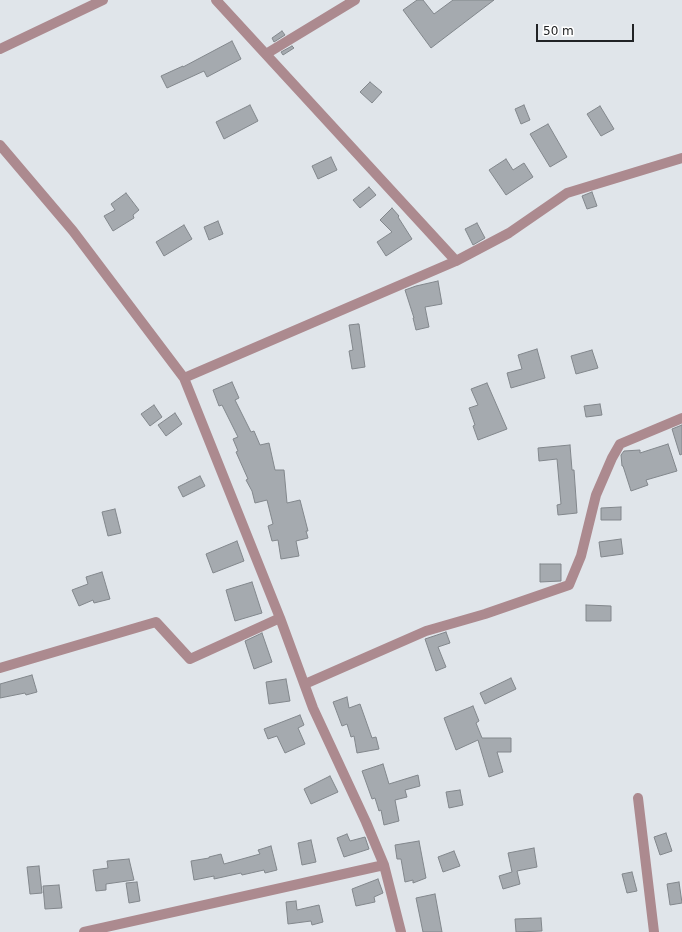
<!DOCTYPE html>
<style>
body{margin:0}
#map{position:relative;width:682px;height:932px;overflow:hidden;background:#e0e5ea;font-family:"DejaVu Sans",sans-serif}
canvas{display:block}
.scale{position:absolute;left:536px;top:24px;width:98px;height:18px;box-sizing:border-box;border:2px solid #212325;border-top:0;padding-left:5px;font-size:12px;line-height:14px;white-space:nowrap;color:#212325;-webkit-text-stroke:3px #fff;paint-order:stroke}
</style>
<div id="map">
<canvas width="682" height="932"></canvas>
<div class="scale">50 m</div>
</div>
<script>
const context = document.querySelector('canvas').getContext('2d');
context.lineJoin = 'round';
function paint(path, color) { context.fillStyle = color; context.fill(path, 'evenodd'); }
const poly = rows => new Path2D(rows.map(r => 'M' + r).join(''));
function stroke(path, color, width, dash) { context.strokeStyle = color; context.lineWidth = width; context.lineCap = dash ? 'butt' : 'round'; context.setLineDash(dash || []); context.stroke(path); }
const building = poly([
 [417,0,423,0,434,14,453,0,494,0,431,48,403,10,417,0],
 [282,31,285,35,274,42,272,38,282,31],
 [232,41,241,59,207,77,204,71,167,88,161,76,183,66,183,67,232,41],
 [292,46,294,48,283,55,281,52,292,46],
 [370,82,382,92,372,103,360,92,370,82],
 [250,105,258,121,224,139,216,122,250,105],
 [524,105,530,120,521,124,515,109,524,105],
 [600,106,614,129,601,136,587,114,600,106],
 [548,124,567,157,550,167,530,134,548,124],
 [331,157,337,170,318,179,312,166,331,157],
 [506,159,513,170,524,163,533,177,506,195,489,170,506,159],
 [369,187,376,195,360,208,353,200,369,187],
 [592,192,597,206,587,209,582,196,592,192],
 [126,193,139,210,133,215,134,218,113,231,104,216,115,210,111,204,126,193],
 [392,208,399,216,398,217,412,239,386,256,377,242,392,232,380,220,392,208],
 [218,221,223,234,209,240,204,227,218,221],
 [477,223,485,238,473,245,465,229,477,223],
 [184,225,192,239,164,256,156,242,184,225],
 [438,281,442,304,425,307,429,327,416,330,413,318,414,318,405,290,416,286,438,281],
 [358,324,359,324,365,367,352,369,349,351,353,350,349,325,358,324],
 [537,349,545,378,511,388,507,373,522,369,518,355,537,349],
 [592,350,598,368,576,374,571,356,592,350],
 [232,382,239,398,235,400,251,432,254,431,260,445,269,443,275,470,284,470,287,503,300,500,308,531,306,531,308,538,296,541,299,556,281,559,278,540,272,541,268,526,273,524,267,500,255,503,252,491,246,480,248,479,236,452,238,451,233,439,238,437,222,405,219,406,213,390,232,382],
 [487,383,507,429,478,440,473,426,475,425,469,408,478,405,471,389,487,383],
 [600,404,602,415,586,417,584,406,600,404],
 [154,405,162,417,150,426,141,414,154,405],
 [175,413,182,424,166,436,158,425,175,413],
 [682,425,682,454,680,455,672,429,682,425],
 [668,444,677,471,646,480,648,485,631,491,623,466,622,466,621,455,624,451,640,450,640,453,668,444],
 [570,445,572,470,574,470,577,513,558,515,557,505,561,504,557,459,539,461,538,448,570,445],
 [200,476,205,486,183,497,178,487,200,476],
 [621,507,621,520,601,520,601,508,621,507],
 [115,509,121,533,108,536,102,512,115,509],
 [621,539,623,554,601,557,599,542,621,539],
 [237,541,244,561,213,573,206,554,237,541],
 [540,564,561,564,561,581,540,582,540,564],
 [102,572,110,599,94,603,93,600,79,606,72,590,88,584,86,577,102,572],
 [252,582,262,613,235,621,226,590,252,582],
 [586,605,611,606,611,621,586,621,586,605],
 [446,632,450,643,438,647,446,667,436,671,425,639,446,632],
 [262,633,272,662,254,669,245,641,262,633],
 [32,675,37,692,26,695,25,693,0,698,0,684,32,675],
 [511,678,516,689,485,704,480,693,511,678],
 [286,679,290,701,269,704,266,682,286,679],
 [347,697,349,708,360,704,372,738,376,737,379,749,357,753,354,736,351,737,347,724,342,726,333,702,347,697],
 [473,706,479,721,476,723,482,738,511,738,511,752,497,752,503,772,489,777,478,740,456,750,444,718,473,706],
 [300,715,304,725,298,728,305,744,285,753,277,736,268,739,264,729,300,715],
 [383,764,389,784,418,775,420,786,405,790,407,797,395,800,399,821,384,825,381,810,379,811,375,798,372,799,362,771,383,764],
 [330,776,338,792,311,804,304,789,330,776],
 [460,790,463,805,449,808,446,792,460,790],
 [666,833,672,851,660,855,654,837,666,833],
 [347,834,350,841,365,837,369,849,344,857,337,838,347,834],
 [311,840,316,862,302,865,298,843,311,840],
 [419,841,426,878,413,883,413,880,405,882,401,859,397,859,395,845,419,841],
 [271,846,277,870,265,873,264,870,242,875,241,873,214,879,214,876,194,880,191,861,209,858,209,857,221,854,224,864,260,854,258,850,271,846],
 [534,848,537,867,517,871,520,884,503,889,499,876,512,872,508,853,534,848],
 [454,851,460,866,443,872,438,857,454,851],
 [129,859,134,880,106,884,106,890,96,891,93,870,108,868,107,861,129,859],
 [39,866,42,893,30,894,27,867,39,866],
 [632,872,637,891,627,893,622,874,632,872],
 [378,879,383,893,374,897,375,902,356,906,352,889,378,879],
 [137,882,140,901,129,903,126,883,137,882],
 [679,882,682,903,670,905,667,884,679,882],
 [59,885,62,908,45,909,43,886,59,885],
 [435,894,442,932,423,932,416,898,435,894],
 [296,901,297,910,319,905,323,922,312,925,311,921,288,924,286,902,296,901],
 [541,918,542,931,516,932,515,919,541,918]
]);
const street = poly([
 [0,49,103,0],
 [266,54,355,0],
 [0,145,73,231,184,378,280,618,313,708,366,822,384,865,401,932],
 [456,261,509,233,567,193,682,158],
 [184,378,456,261,216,0],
 [0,668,156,622,190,659,280,618],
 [305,684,426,631,485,614,569,585,581,556,596,495,612,458,620,444,682,418],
 [638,798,654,932],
 [84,932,384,865]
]);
paint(building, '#a5aaaf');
stroke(building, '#82878c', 1);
stroke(street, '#ac8a8f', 10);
</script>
